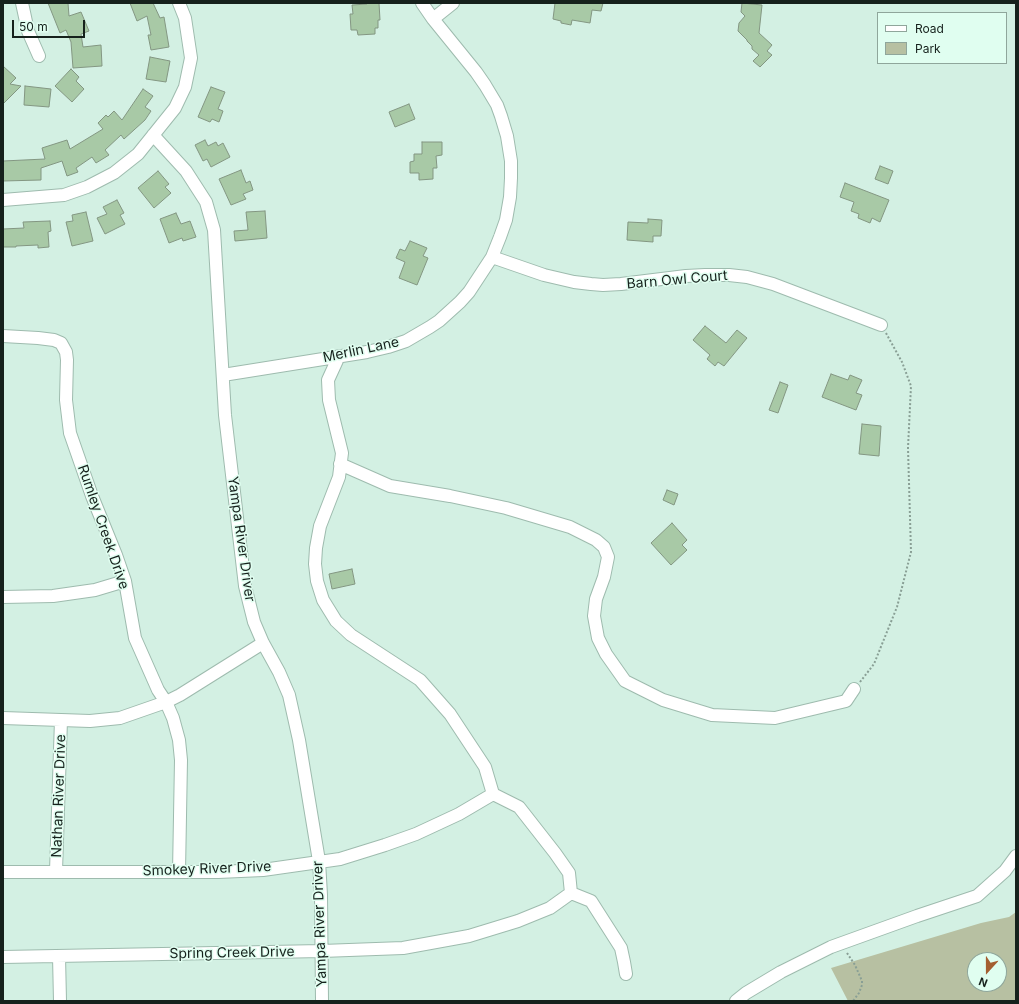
<!DOCTYPE html>
<style>
body{margin:0}
#map{position:relative;width:1019px;height:1004px;overflow:hidden;background:#d3f0e3;font-family:Inter,sans-serif}
canvas{display:block}
.frame{position:absolute;inset:0;border:4px solid #16211c;pointer-events:none}
.legend{position:absolute;left:877px;top:12px;width:130px;height:52px;box-sizing:border-box;background:#e0fef0;border:1px solid #8fa69b;margin:0;padding:5px 7px;list-style:none;font-size:12px;color:#16211c}
.legend li{display:flex;align-items:center;gap:8px;height:20px}
.legend b{width:20px;border:1px solid #8fa69b}
.north{position:absolute;left:967px;top:952px;width:40px;height:40px;box-sizing:border-box;background:#e0fef0;border:1px solid #8fa69b;border-radius:50%;rotate:201deg;font-size:11px;font-weight:700;line-height:16px;text-align:center;color:#16211c}
.north::after{content:'';display:block;margin:auto;width:14px;height:18px;background:#a45f31;clip-path:polygon(50% 0,100% 100%,50% 72%,0 100%)}
.scale{position:absolute;left:12px;top:20px;width:73px;height:18px;box-sizing:border-box;border:2px solid #16211c;border-top:0;padding-left:5px;font-size:12px;line-height:14px;white-space:nowrap;color:#16211c;-webkit-text-stroke:3px #e0fef0;paint-order:stroke}
</style>
<div id="map">
<canvas width="1019" height="1004"></canvas>
<div class="frame"></div>
<ul class="legend">
<li><b style="height:5px;background:#fff"></b>Road</li>
<li><b style="height:11px;background:#b7c0a2"></b>Park</li>
</ul>
<div class="north">N</div>
<div class="scale">50 m</div>
</div>
<script>
const context = document.querySelector('canvas').getContext('2d');
context.lineJoin = 'round';
function paint(path, color) { context.fillStyle = color; context.fill(path, 'evenodd'); }
const poly = rows => new Path2D(rows.map(r => 'M' + r).join(''));
function stroke(path, color, width, dash) { context.strokeStyle = color; context.lineWidth = width; context.lineCap = dash ? 'butt' : 'round'; context.setLineDash(dash || []); context.stroke(path); }
function write(font, color, halo, rows, align = 'center') {
  context.font = font + ' Inter,sans-serif'; context.lineWidth = 3; context.setLineDash([]); context.textBaseline = 'middle'; context.strokeStyle = halo; context.fillStyle = color; for (const [text, x, y, turn = 0] of rows) {
    context.save(); context.translate(x, y); context.rotate((+turn || 0) * Math.PI / 180); context.textAlign = isNaN(turn) ? turn : align; if (halo) context.strokeText(text, 0, 0); context.fillText(text, 0, 0); context.restore();
  }
}
const green = poly([
 [1016,912,1016,1001,848,1001,831,968,981,923,1009,917],
 [975,960,999,960,999,984,975,984]
]);
const building = poly([
 [48,3,68,3,69,16,81,12,89,31,81,34,83,47,101,45,102,66,73,68,71,42,66,30,60,33,48,3],
 [130,3,153,3,160,18,164,17,169,47,151,50,148,35,151,35,147,16,137,21,130,3],
 [367,3,379,3,380,20,378,20,378,28,375,28,375,34,358,35,357,30,351,30,350,14,353,14,352,5,367,4,367,3],
 [555,3,603,3,601,11,592,10,590,23,572,20,571,25,561,23,561,21,553,19,555,3],
 [742,3,762,5,759,33,772,45,767,51,772,55,760,67,753,61,759,55,752,49,752,46,747,41,747,40,738,31,739,23,745,16,741,12,742,3],
 [150,57,170,61,166,82,146,79,150,57],
 [3,66,16,78,10,84,21,86,3,104,3,66],
 [71,69,79,77,76,81,84,89,72,102,55,86,71,69],
 [25,86,51,89,49,107,24,105,25,86],
 [211,87,225,92,218,109,223,111,219,122,212,119,210,122,198,117,211,87],
 [143,89,153,96,145,107,151,111,145,120,124,139,121,135,105,150,109,155,96,163,92,157,76,168,78,172,67,176,62,161,41,168,41,180,3,181,3,161,45,159,42,148,67,140,70,149,103,129,98,123,106,115,108,117,114,111,122,120,143,89],
 [409,104,415,119,395,127,389,112,409,104],
 [205,140,208,146,216,142,218,146,223,143,230,157,211,167,207,159,203,161,195,145,205,140],
 [422,142,442,142,442,155,436,156,437,168,433,168,433,179,419,180,419,173,410,173,410,162,414,161,414,154,422,154,422,142],
 [880,166,893,171,888,184,875,179,880,166],
 [241,170,246,183,250,181,253,190,243,194,246,199,231,205,219,179,241,170],
 [158,171,169,184,165,187,171,193,154,208,138,188,158,171],
 [845,183,889,200,880,222,872,218,870,223,858,218,859,214,851,211,854,202,840,197,845,183],
 [117,200,124,213,120,215,125,224,105,234,97,218,107,214,103,207,117,200],
 [265,211,267,238,235,241,234,231,248,230,246,212,265,211],
 [86,212,93,241,72,246,66,222,73,221,72,215,86,212],
 [176,213,181,224,190,221,196,237,183,241,182,238,169,243,160,219,176,213],
 [648,219,662,220,661,236,653,236,653,242,627,240,628,222,648,223,648,219],
 [50,221,51,231,48,232,49,247,38,248,38,245,16,246,16,247,3,247,3,229,24,228,23,222,50,221],
 [410,241,427,248,423,256,428,258,417,285,399,278,405,262,396,258,400,249,405,251,410,241],
 [705,326,726,343,737,330,747,338,724,366,718,362,715,366,707,359,710,355,693,340,705,326],
 [831,374,848,380,850,375,862,380,856,393,862,395,856,410,822,397,831,374],
 [780,382,788,385,778,413,769,410,780,382],
 [862,424,881,426,879,456,859,454,862,424],
 [667,490,678,494,674,505,663,500,667,490],
 [672,523,687,540,682,545,687,550,671,565,651,543,672,523],
 [352,569,355,584,332,589,329,574,352,569]
]);
const path = poly([
 [860,682,874,664,897,607,911,552,908,448,911,386,902,362,886,333],
 [847,953,855,965,862,981,862,985,859,993,853,1001]
]);
const minor = poly([
 [22,3,28,31,39,56],
 [433,19,453,3],
 [153,135,186,171,206,202,214,230,225,415,245,586,254,622,263,643,279,672,289,695,299,740,319,861,321,895,322,1001],
 [3,200,64,195,87,187,114,173,138,154,175,108,185,87,191,58,185,18,179,3],
 [492,257,544,275,574,282,591,284,603,285,621,284,686,276,705,275,729,275,747,277,773,284,881,325],
 [3,336,38,338,54,340,61,343,66,352,67,360,66,400,70,433,92,496,116,555,125,581,135,638,158,690,166,702,173,718,179,740,181,760,179,872],
 [339,356,328,380,329,400,342,453,339,477,320,526,316,548,315,564,317,581,323,600,336,621,351,635,420,680,450,714,485,767,493,794,519,807,555,853,569,873,571,893,591,901,621,948,624,962,626,974],
 [223,375,367,352,388,347,406,341,430,327,439,321,460,302,469,292,492,257,500,237,506,220,510,197,511,178,511,161,507,136,501,116,497,105,485,85,476,72,433,19,422,3],
 [340,464,390,486,450,496,506,508,570,527,596,540,604,547,608,557,604,577,596,599,594,616,598,638,606,654,625,681,663,700,712,715,775,718,846,701,854,689],
 [3,597,53,596,95,590,125,581],
 [3,718,90,721,120,718,166,702,180,695,263,643],
 [56,871,61,720],
 [3,872,218,872,263,870,340,859,385,845,416,834,459,814,493,794],
 [59,956,60,1001],
 [3,957,322,951,403,948,469,936,518,921,550,908,571,893],
 [736,1001,746,993,781,972,831,947,917,916,977,896,1005,871,1016,856]
]);
const streetNames = [
 ["Barn Owl Court",677,280,-5],
 ["Merlin Lane",361,350,-12],
 ["Rumley Creek Drive",103,527,71],
 ["Yampa River Driver",241,539,82],
 ["Nathan River Drive",59,796,-88],
 ["Smokey River Drive",207,869,-2],
 ["Yampa River Driver",320,924,-92],
 ["Spring Creek Drive",232,953,-1]
];
paint(green, '#b7c0a2');
paint(building, '#a8c9a6');
stroke(building, '#839682', 1);
stroke(minor, '#9ebbae', 14);
stroke(path, '#899f95', 2, [2, 2]);
stroke(minor, '#fff', 12);
write('14px', '#16211c', '#e0fef0', streetNames);
</script>
